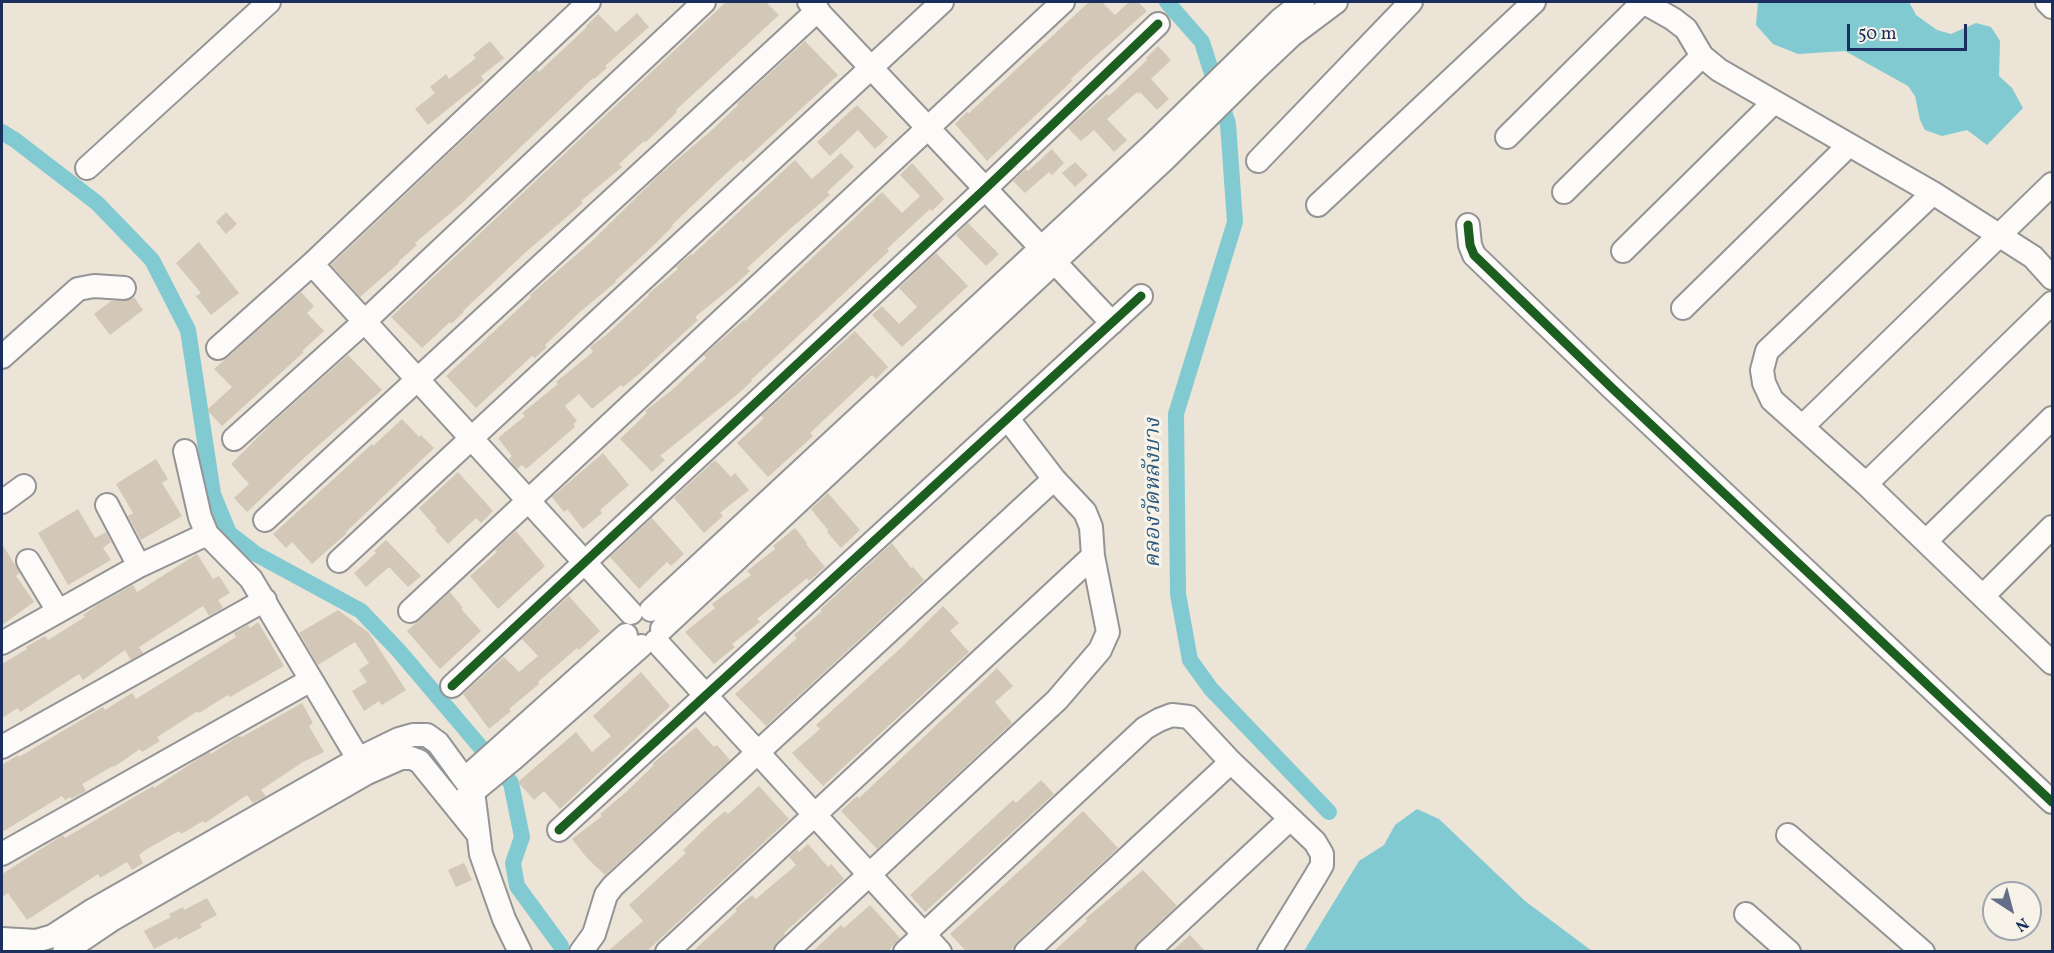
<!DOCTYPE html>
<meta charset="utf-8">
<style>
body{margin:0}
#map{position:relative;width:2054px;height:953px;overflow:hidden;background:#ebe4d7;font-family:Vollkorn,serif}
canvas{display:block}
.frame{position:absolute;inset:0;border:3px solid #1b2f5e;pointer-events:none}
.north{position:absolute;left:1982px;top:881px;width:60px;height:60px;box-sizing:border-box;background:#f7f3e8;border:2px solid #9fa5b1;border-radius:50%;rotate:144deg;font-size:16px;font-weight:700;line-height:24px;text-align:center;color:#1b2f5e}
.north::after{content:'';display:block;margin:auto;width:21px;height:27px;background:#646e88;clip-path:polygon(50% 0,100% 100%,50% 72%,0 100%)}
.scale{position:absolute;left:1847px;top:24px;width:120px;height:27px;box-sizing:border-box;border:3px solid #1b2f5e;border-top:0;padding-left:8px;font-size:18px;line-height:21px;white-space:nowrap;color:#1b2f5e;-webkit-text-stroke:4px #f7f3e8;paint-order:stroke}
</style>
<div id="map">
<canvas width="2054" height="953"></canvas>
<div class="frame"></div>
<div class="north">N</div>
<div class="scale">50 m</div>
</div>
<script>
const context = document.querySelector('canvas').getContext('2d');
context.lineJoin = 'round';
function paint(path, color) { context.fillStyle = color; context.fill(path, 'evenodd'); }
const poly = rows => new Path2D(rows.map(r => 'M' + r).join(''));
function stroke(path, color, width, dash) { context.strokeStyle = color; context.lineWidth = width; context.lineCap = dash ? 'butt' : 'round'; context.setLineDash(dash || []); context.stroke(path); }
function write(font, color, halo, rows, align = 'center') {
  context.font = font + ' Vollkorn,"Noto Serif Thai",serif'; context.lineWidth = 6; context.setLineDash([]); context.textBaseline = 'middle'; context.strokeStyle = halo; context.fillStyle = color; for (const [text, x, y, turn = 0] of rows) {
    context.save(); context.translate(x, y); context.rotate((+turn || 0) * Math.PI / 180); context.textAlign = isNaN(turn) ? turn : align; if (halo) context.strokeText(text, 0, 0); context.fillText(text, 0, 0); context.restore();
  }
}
const water = poly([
 [1758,2,1909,2,1916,15,1937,30,1951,34,1976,23,1991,27,2000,41,1999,76,2012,88,2023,108,1987,145,1967,130,1942,136,1925,130,1920,120,1915,96,1908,86,1845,51,1798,54,1773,44,1756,25],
 [1417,809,1439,819,1525,901,1592,951,1304,951,1359,861,1384,845,1395,825]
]);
const canal = poly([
 [1167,2,1202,42,1228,124,1235,222,1176,414,1178,594,1190,660,1211,689,1329,812],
 [2,132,15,140,97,203,152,260,188,330,213,494,229,533,256,554,361,611,399,651,511,783,522,837,513,863,517,886,561,946]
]);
const building = poly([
 [726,2,766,2,779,15,676,110,677,112,646,142,644,141,619,164,622,167,581,201,583,203,526,252,463,311,464,312,451,324,450,322,422,348,391,317],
 [1089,2,1102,2,1115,15,1129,2,1138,2,1147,11,1090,61,1071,79,1072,81,987,161,955,124,967,112,969,113],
 [637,13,649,27,605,66,607,68,594,79,593,78,460,205,415,243,417,245,398,262,399,263,360,297,331,265,537,70,539,72,587,27,586,26,598,14,616,32],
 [490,41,504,58,481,76,484,80,428,125,415,109,435,93,430,87,446,74,449,79,476,58,473,55],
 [805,41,838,75,743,162,741,160,718,181,672,225,673,226,654,245,615,281,616,282,581,311,545,345,547,347,535,358,532,356,476,408,446,376,531,297,530,295,591,242,659,175,713,129,738,105,737,103],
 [1158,46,1171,60,1151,79,1169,99,1157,110,1140,92,1139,94,1137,92,1107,119,1127,140,1114,152,1094,130,1081,141,1068,128,1107,94,1109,96,1147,60,1146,58],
 [857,105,888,137,875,149,858,130,830,156,817,142],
 [1052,149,1064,163,1052,175,1049,172,1025,193,1013,181,1026,169,1028,171],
 [841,153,854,167,827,192,830,195,791,228,747,268,750,271,737,283,695,317,698,320,639,374,623,387,621,385,592,409,579,394,565,406,577,421,573,424,575,427,526,469,522,465,517,469,509,459,512,456,498,438,525,416,522,413,558,384,556,382,593,352,590,347,606,335,649,295,648,294,678,269,676,267,691,254,692,255,795,160,812,179],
 [1075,162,1088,175,1075,187,1062,173],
 [912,163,944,199,932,211,930,209,887,249,889,251,751,380,752,381,739,393,660,456,665,460,652,472,620,439,647,413,645,411,672,390,706,358,704,355,744,320,745,321,882,192,902,213,920,196,900,175],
 [226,212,237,224,226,234,216,222],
 [968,223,999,254,986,266,956,235],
 [199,242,239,293,211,315,196,296,201,293,176,263],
 [936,253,968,286,902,347,872,315,882,306,899,324,917,307,899,288],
 [301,292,314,306,307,313,324,331,302,351,304,352,222,426,207,410,232,387,214,369],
 [134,297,143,310,110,335,94,314,111,301,124,301],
 [855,331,888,367,876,379,872,375,810,433,813,436,768,477,737,443,764,418,761,416],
 [348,355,382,390,305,457,247,512,234,498,249,484,231,464,272,423],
 [402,419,419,437,421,435,434,448,346,532,347,533,312,564,292,542,286,548,273,534,372,444,373,446],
 [603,453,629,485,600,510,602,513,583,529,567,509,564,512,552,497],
 [156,459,168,479,162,483,182,516,141,540,128,516,133,513,116,484],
 [715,460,731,477,735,473,749,490,720,513,723,516,704,533,674,498],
 [458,472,493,511,481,523,476,518,448,544,435,530,437,529,419,508],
 [828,493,860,530,841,548,827,532,828,530,811,509],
 [78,509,95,538,106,532,111,542,103,548,111,560,68,585,38,533],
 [652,518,684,554,671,566,667,562,639,589,610,557],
 [795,528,807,543,806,544,825,567,809,581,807,578,757,619,760,622,732,644,735,647,714,664,685,632,715,608,712,604,751,575,747,571,775,549,773,546],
 [516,531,545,566,498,609,470,576,497,552,495,550],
 [386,540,421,576,408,587,389,567,366,587,354,573,376,553,374,551],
 [892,543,911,568,913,567,924,580,766,726,735,694,797,638,794,635,822,611,820,610],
 [2,544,20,573,16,576,34,602,2,625],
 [197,554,213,579,219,576,230,593,218,600,223,608,209,616,203,606,139,647,143,653,131,660,125,650,83,680,79,674,20,712,18,708,2,718,2,664,27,649,26,647,45,636,48,640,85,617,83,615,97,605,133,585,137,592],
 [450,592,463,608,461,609,481,631,440,669,407,631],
 [569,596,600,631,579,650,577,648,538,682,539,684,509,709,511,711,489,729,463,694,504,657,519,672,538,656,522,639],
 [943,606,959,623,950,631,969,652,823,786,792,753,820,729,816,725,902,647],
 [338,610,369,633,406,690,382,705,379,701,364,711,352,691,367,682,359,670,369,663,355,642,318,665,299,633],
 [258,622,284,666,230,697,228,695,199,713,198,711,157,737,160,741,142,752,140,749,114,767,113,766,82,784,86,791,71,799,70,797,65,800,62,796,2,832,2,765,18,755,19,757,103,707,105,710,132,693,136,699,236,637,234,633,248,625,250,628],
 [997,668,1013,686,995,702,1012,723,877,849,841,811,857,796,859,798],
 [641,672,670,706,560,809,544,791,534,800,518,782,576,732,592,752,611,736,593,716],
 [302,703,313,723,309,726,324,752,303,762,261,790,266,796,253,803,247,795,205,823,203,821,181,834,179,831,147,849,139,855,143,863,132,870,127,862,100,878,98,874,27,920,8,893,2,897,2,874,63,835,65,838,153,786,154,788,201,757,210,752,211,754,239,736,242,737],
 [696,727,714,747,717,745,730,760,605,875,587,858,572,839,602,816,600,814,626,792,654,765,652,764],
 [1041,780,1054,794,925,912,910,895,1013,800,1016,803],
 [759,786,789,819,647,951,608,951,643,921,629,905,686,853,683,850,710,824,725,811,728,814],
 [1083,811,1118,848,1017,942,1011,951,966,951,950,934,1028,863],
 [808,844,828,867,831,864,844,879,784,933,785,935,776,943,773,951,693,951,737,911,735,909,752,895,756,899,796,865,789,857,797,850,799,852],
 [464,863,472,880,456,887,448,870],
 [1143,870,1177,906,1138,942,1134,951,1054,951,1087,921,1085,919],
 [207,898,217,915,200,924,202,927,178,940,177,937,154,949,144,931,171,917,169,914,183,907,184,910],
 [870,905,900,938,888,951,813,951,841,925,844,928],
 [1190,935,1205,951,1172,951]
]);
const minor = poly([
 [809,2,1112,323],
 [1643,2,1673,19,1686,29,1702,56,1719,70,1933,193,2033,257,2052,278],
 [2047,2,2052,7],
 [1507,137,1643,2],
 [1258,161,1411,2],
 [87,168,269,2],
 [1564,192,1702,56],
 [1933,193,1767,351,1762,370,1764,383,1772,400,1866,484,2052,663],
 [1318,205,1534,2],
 [1468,225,1470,245,1474,255,1612,388,2052,802],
 [1623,251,1774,102],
 [312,264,631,613],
 [1683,308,1849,145],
 [218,348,312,264,589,2],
 [2,357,78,289,94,286,124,288],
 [1803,426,2052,184],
 [234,439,364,322,704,2],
 [185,451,200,517,207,534,251,579,365,770],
 [1866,484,2052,303],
 [2,502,24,486],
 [107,505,139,566],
 [265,520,818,10],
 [1926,541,2052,418],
 [28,561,58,611],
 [339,561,942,2],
 [1983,596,2052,527],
 [651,610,1152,145,1280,20,1303,2],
 [410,611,1063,2],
 [662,629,1165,159,1257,68,1292,35,1336,2],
 [656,641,940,952],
 [2,643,139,566,207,534],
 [452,686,985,189,1158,24],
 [2,747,265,600],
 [467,777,626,635],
 [463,800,513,759,641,646],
 [559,830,1141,296],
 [1788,835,1923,952],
 [2,854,311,680],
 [1746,914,1789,952],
 [2,939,36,941,53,936,93,910,358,759,399,739,413,735,427,735,438,743,473,791,481,854,504,919,520,952],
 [64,952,113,919,367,773,401,758,411,758,419,761,478,834],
 [581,952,594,934,606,895,613,886,1054,479],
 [667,952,1093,556],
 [786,952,1057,700,1100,650,1108,632,1093,556,1091,527,1085,512,1054,479,1008,419],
 [905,952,1145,728,1159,720,1172,715,1189,717,1231,762,1315,842,1322,854,1322,865,1315,877,1269,952],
 [1026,952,1231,762],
 [1147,952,1290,819]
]);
const cycleway = poly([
 [1468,225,1470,245,1474,255,1612,388,2052,802],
 [452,686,985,189,1158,24],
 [559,830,1141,296]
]);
const waterNames = [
 ["คลองวัดหลังบาง",1155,493,-90]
];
paint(water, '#81cad2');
stroke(canal, '#81cad2', 16);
paint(building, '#d3c7b7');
stroke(minor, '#949494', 26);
stroke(minor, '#fcfbf9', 22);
stroke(cycleway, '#1b5e20', 9);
write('italic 22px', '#2c5a80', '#f7f3e8', waterNames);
</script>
